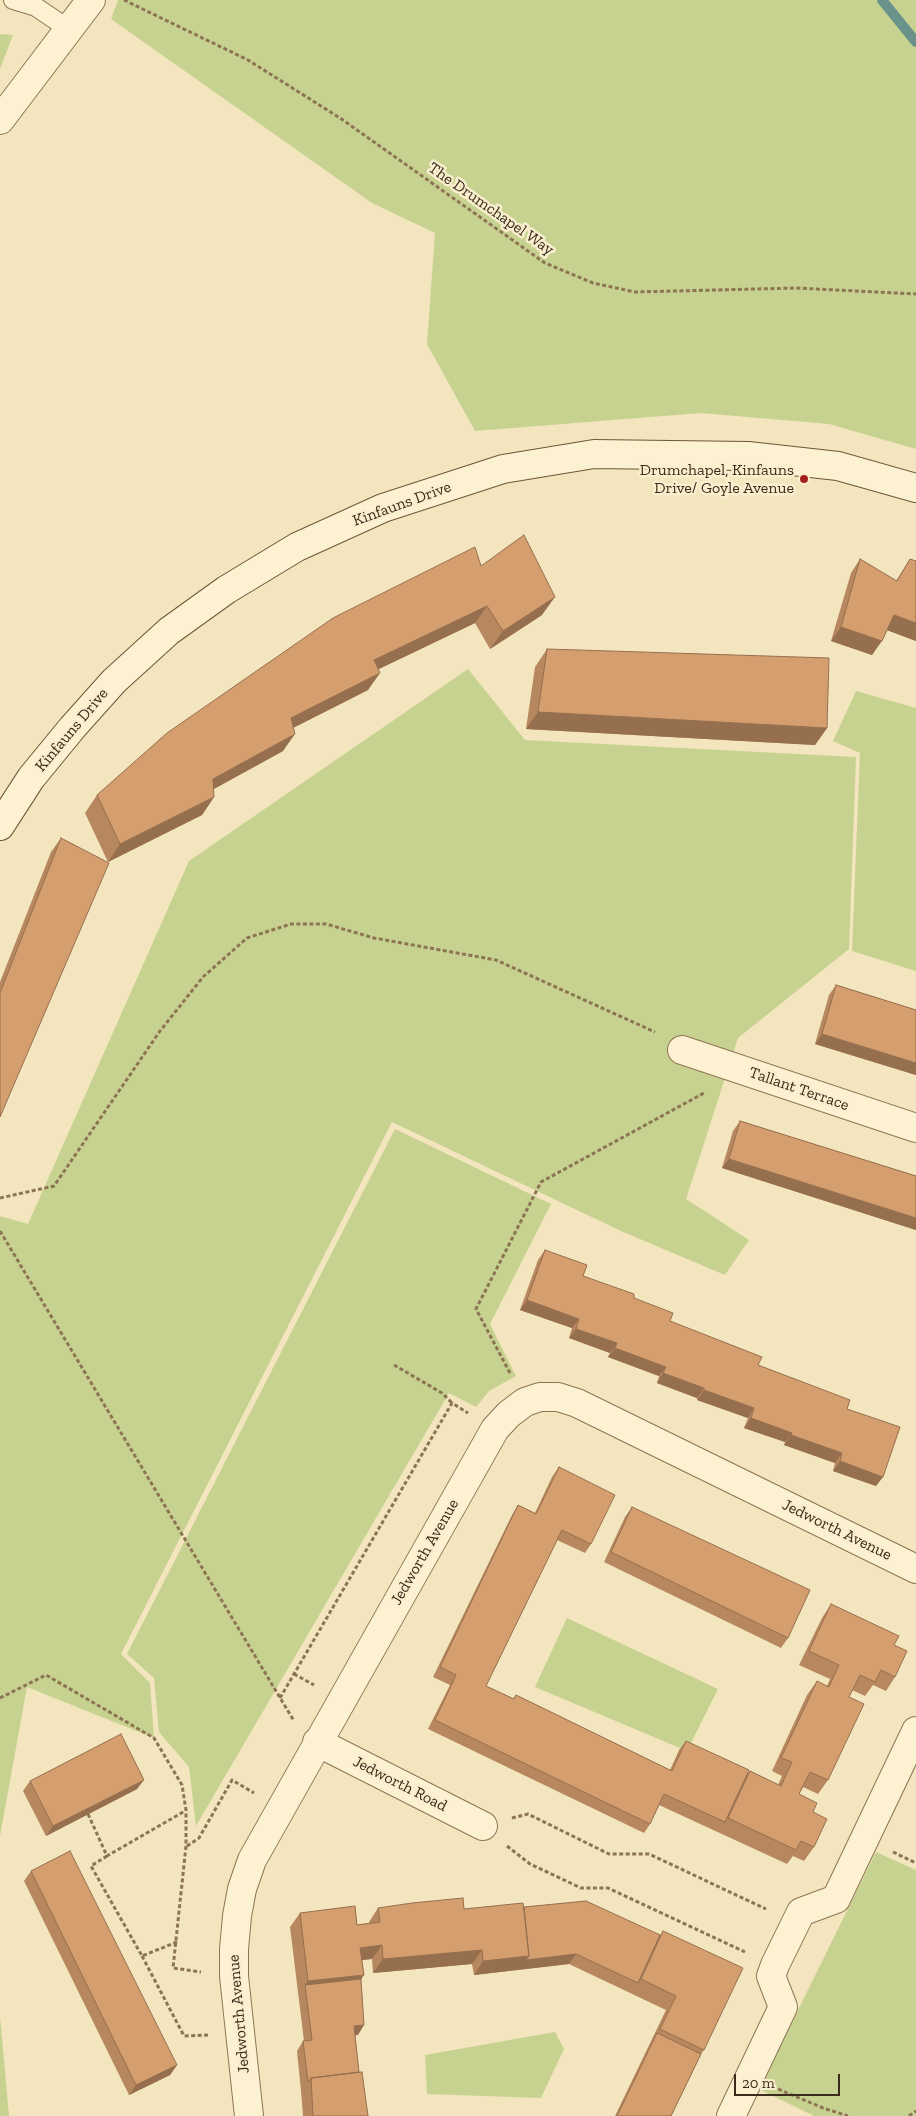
<!DOCTYPE html>
<style>
body{margin:0}
#map{position:relative;width:916px;height:2116px;overflow:hidden;background:#f3e5be;font-family:"Zilla Slab",serif}
canvas{display:block}
.scale{position:absolute;left:734px;top:2074px;width:106px;height:22px;box-sizing:border-box;border:2px solid #3a2b1b;border-top:0;padding-left:6px;font-size:15px;line-height:18px;white-space:nowrap;color:#3a2b1b;-webkit-text-stroke:4px #f9efce;paint-order:stroke}
</style>
<div id="map">
<canvas width="916" height="2116"></canvas>
<div class="scale">20 m</div>
</div>
<script>
const context = document.querySelector('canvas').getContext('2d');
context.lineJoin = 'round';
function paint(path, color) { context.fillStyle = color; context.fill(path, 'evenodd'); }
const poly = rows => new Path2D(rows.map(r => 'M' + r).join(''));
function stroke(path, color, width, dash) { context.strokeStyle = color; context.lineWidth = width; context.lineCap = dash ? 'butt' : 'round'; context.setLineDash(dash || []); context.stroke(path); }
function write(font, color, halo, rows, align = 'center') {
  context.font = font + ' "Zilla Slab",serif'; context.lineWidth = 5; context.setLineDash([]); context.textBaseline = 'middle'; context.strokeStyle = halo; context.fillStyle = color; for (const [text, x, y, turn = 0] of rows) {
    context.save(); context.translate(x, y); context.rotate((+turn || 0) * Math.PI / 180); context.textAlign = isNaN(turn) ? turn : align; if (halo) context.strokeText(text, 0, 0); context.fillText(text, 0, 0); context.restore();
  }
}
const green = poly([
 [118,0,916,0,916,449,829,424,701,413,475,431,427,344,435,233,372,203,111,19],
 [0,34,13,35,0,69],
 [468,669,525,740,856,757,849,949,738,1038,686,1199,749,1240,725,1275,621,1231,392,1122,121,1654,150,1683,154,1738,27,1687,0,1836,0,1216,28,1224,189,861],
 [856,691,916,708,916,971,852,951,860,753,833,741],
 [395,1129,551,1204,490,1324,516,1376,489,1391,476,1407,449,1393,196,1826,189,1767,159,1732,154,1678,127,1654],
 [567,1618,718,1689,687,1751,535,1687],
 [876,1852,916,1870,916,2116,814,2116,759,2089],
 [0,2016,9,2116,0,2116],
 [555,2032,564,2049,541,2098,427,2094,425,2055]
]);
const stream = poly([
 [882,0,916,42]
]);
const path = poly([
 [124,0,248,60,340,118,545,263,593,283,635,292,796,288,916,294],
 [0,1198,54,1186,160,1031,203,977,247,938,291,924,326,924,374,938,496,960,655,1032],
 [0,1231,294,1721],
 [394,1365,442,1393,452,1403],
 [510,1373,476,1309,541,1182,704,1093],
 [294,1674,314,1685],
 [0,1698,46,1675,154,1738,182,1785,186,1810,186,1846,173,1968,201,1972],
 [280,1698,452,1403,468,1413],
 [88,1814,107,1856,185,1811],
 [512,1818,528,1814,609,1854,649,1854,766,1909],
 [187,1846,199,1838,232,1780,254,1793],
 [507,1846,530,1864,581,1888,608,1888,745,1952],
 [893,1852,916,1863],
 [107,1856,91,1866,142,1956,177,1942],
 [142,1956,184,2036,208,2035],
 [778,2089,823,2108,848,2116],
 [909,2116,916,2111]
]);
const lane = poly([
 [13,0,36,7,70,30]
]);
const street = poly([
 [0,120,91,0],
 [682,1050,916,1128],
 [317,1742,483,1826],
 [249,2116,234,1976,234,1949,237,1916,242,1889,252,1860,495,1429,509,1414,525,1402,540,1397,558,1397,577,1403,916,1569],
 [731,2116,783,2007,771,1976,775,1965,801,1912,836,1899,916,1731]
]);
const secondary = poly([
 [0,826,31,778,72,728,114,681,169,631,226,590,297,547,383,508,503,469,594,454,748,456,838,466,916,488]
]);
const wall = poly([
 [860,559,896,581,910,559,916,561,916,641,887,630,872,655,831,641,851,573],
 [481,566,542,615,490,649,475,623,379,669,368,690,293,728,283,751,214,789,214,797,202,815,108,862,85,813,97,795],
 [547,649,827,728,815,745,526,729,535,667],
 [61,838,0,1117,0,982,51,852],
 [836,985,916,1010,916,1075,815,1044,829,995],
 [740,1121,916,1176,916,1230,722,1168,733,1131],
 [545,1250,583,1276,634,1298,670,1321,758,1365,847,1409,876,1486,833,1471,835,1463,784,1445,785,1442,744,1428,748,1418,697,1400,697,1398,657,1383,659,1376,608,1357,610,1353,569,1338,572,1328,520,1310,538,1260],
 [559,1467,591,1544,585,1553,557,1540,486,1686,513,1699,516,1695,670,1770,679,1750,686,1741,747,1775,750,1771,778,1785,782,1776,772,1771,807,1695,817,1681,827,1686,830,1679,799,1665,822,1618,831,1604,894,1645,895,1677,886,1691,873,1685,865,1696,852,1690,849,1697,828,1780,818,1794,803,1787,799,1794,813,1812,814,1847,804,1861,793,1856,787,1864,659,1805,650,1824,644,1833,428,1729,450,1685,433,1677,512,1515,518,1505,535,1513,552,1477],
 [632,1507,788,1638,781,1648,604,1562,625,1517],
 [30,1781,137,1789,46,1836,23,1791],
 [31,1871,177,2065,170,2075,129,2095,24,1881],
 [524,1907,660,1935,663,1931,704,2050,701,2054,671,2116,615,2116,666,2010,569,1964,474,1975,472,1964,373,1973,372,1959,362,1960,364,1975,361,1979,358,2035,355,2035,359,2072,368,2116,303,2116,301,2091,297,2051,303,2041,304,2041,290,1927,300,1913,357,1925,369,1923,369,1922,378,1908,464,1909]
]);
const shadedWall = poly([
 [555,597,542,615,490,649,503,631],
 [487,606,475,623,362,677,374,660],
 [894,615,916,623,916,641,884,629],
 [841,627,882,641,872,655,831,641],
 [380,673,368,690,279,735,291,718],
 [538,712,827,728,815,745,526,729],
 [295,734,283,751,201,796,213,779],
 [214,797,202,815,108,862,120,844],
 [822,1034,916,1063,916,1075,815,1044],
 [729,1159,916,1218,916,1230,722,1168],
 [527,1300,579,1319,572,1328,520,1310],
 [576,1329,617,1343,610,1353,569,1338],
 [615,1348,666,1367,659,1376,608,1357],
 [663,1373,704,1388,697,1398,657,1383],
 [704,1390,754,1408,748,1418,697,1400],
 [751,1418,792,1433,785,1442,744,1428],
 [791,1435,842,1453,835,1463,784,1445],
 [840,1461,883,1477,876,1486,833,1471],
 [144,1780,137,1789,46,1836,53,1826],
 [382,1945,372,1959,350,1961,360,1948],
 [482,1950,472,1964,373,1973,383,1959],
 [576,1954,569,1964,474,1975,483,1961,529,1956],
 [364,1975,354,1989,305,1985,308,1981],
 [364,2025,358,2035,347,2036,354,2026],
 [177,2065,170,2075,129,2095,136,2085]
]);
const building = poly([
 [524,535,555,597,503,631,487,606,374,660,380,673,291,718,295,734,213,779,214,797,120,844,97,795,167,733,333,618,475,547,481,566,524,535],
 [860,559,897,581,910,559,916,561,916,623,894,615,882,641,841,627,860,559],
 [547,649,829,658,827,728,538,712,547,649],
 [61,838,109,863,0,1117,0,993,61,838],
 [836,985,916,1010,916,1063,822,1034,836,985],
 [740,1121,916,1176,916,1218,729,1159,740,1121],
 [545,1250,587,1265,583,1276,634,1294,634,1298,673,1313,670,1321,762,1357,758,1365,850,1400,847,1409,900,1427,883,1477,840,1461,842,1453,791,1435,792,1433,751,1418,754,1408,704,1390,704,1388,663,1373,666,1367,615,1348,617,1343,576,1329,579,1319,527,1300,545,1250],
 [559,1467,615,1495,591,1544,562,1530,486,1686,514,1699,516,1695,672,1771,686,1741,749,1770,725,1822,664,1794,650,1824,435,1720,456,1675,440,1667,518,1505,536,1514,559,1467],
 [632,1507,810,1590,788,1638,611,1552,632,1507],
 [831,1604,899,1636,894,1645,907,1651,895,1677,881,1670,875,1682,860,1675,849,1697,864,1704,828,1780,810,1772,799,1794,817,1803,813,1812,827,1819,814,1847,801,1841,796,1850,728,1818,750,1771,781,1786,792,1762,781,1758,817,1681,829,1687,839,1665,809,1651,831,1604],
 [121,1734,144,1780,53,1826,30,1781,121,1734],
 [70,1851,177,2065,136,2085,31,1871,70,1851],
 [463,1898,464,1909,523,1903,529,1956,483,1961,482,1950,383,1959,382,1945,360,1948,364,1975,308,1981,300,1913,355,1906,357,1925,380,1922,378,1908,412,1903,463,1898],
 [586,1901,660,1935,638,1983,576,1954,526,1960,529,1956,524,1907,586,1901],
 [663,1931,743,1968,704,2050,660,2029,676,1996,641,1979,663,1931],
 [361,1979,364,2025,354,2026,359,2072,311,2078,308,2082,303,2041,312,2040,305,1985,361,1979],
 [657,2033,701,2054,671,2116,617,2116,657,2033],
 [362,2072,368,2116,313,2116,311,2078,362,2072]
]);
const markers = [
 [804,479,5,"#a3221e"]
];
const streetNames = [
 ["The Drumchapel Way",491,209,35],
 ["Kinfauns Drive",402,504,-20],
 ["Kinfauns Drive",72,730,-50],
 ["Tallant Terrace",799,1089,19],
 ["Jedworth Avenue",837,1530,26],
 ["Jedworth Avenue",425,1552,-60],
 ["Jedworth Road",400,1784,27],
 ["Jedworth Avenue",239,2014,-95]
];
const poiNames = [
 ["Drumchapel, Kinfauns",794,470],
 ["Drive/ Goyle Avenue",794,488]
];
paint(green, '#c7d290');
stroke(stream, '#68928a', 10);
stroke(lane, '#8d7554', 20);
stroke(street, '#8d7554', 30);
stroke(secondary, '#6e5638', 30);
stroke(path, '#8d7554', 3, [4, 2.5]);
stroke(lane, '#fcf2d2', 18);
stroke(street, '#fcf2d2', 28);
stroke(secondary, '#fcf2d2', 28);
paint(wall, '#b7885f');
paint(shadedWall, '#956f4e');
paint(building, '#d59e6f');
stroke(building, '#956f4e', 1);
for (const [x, y, r, color] of markers) { const dot = new Path2D(); dot.arc(x, y, r, 0, 2 * Math.PI); context.fillStyle = color; context.fill(dot); stroke(dot, '#f9efce', 2); }
write('16px', '#3a2b1b', '#f9efce', streetNames);
write('16px', '#3a2b1b', '#f9efce', poiNames, 'right');
</script>
